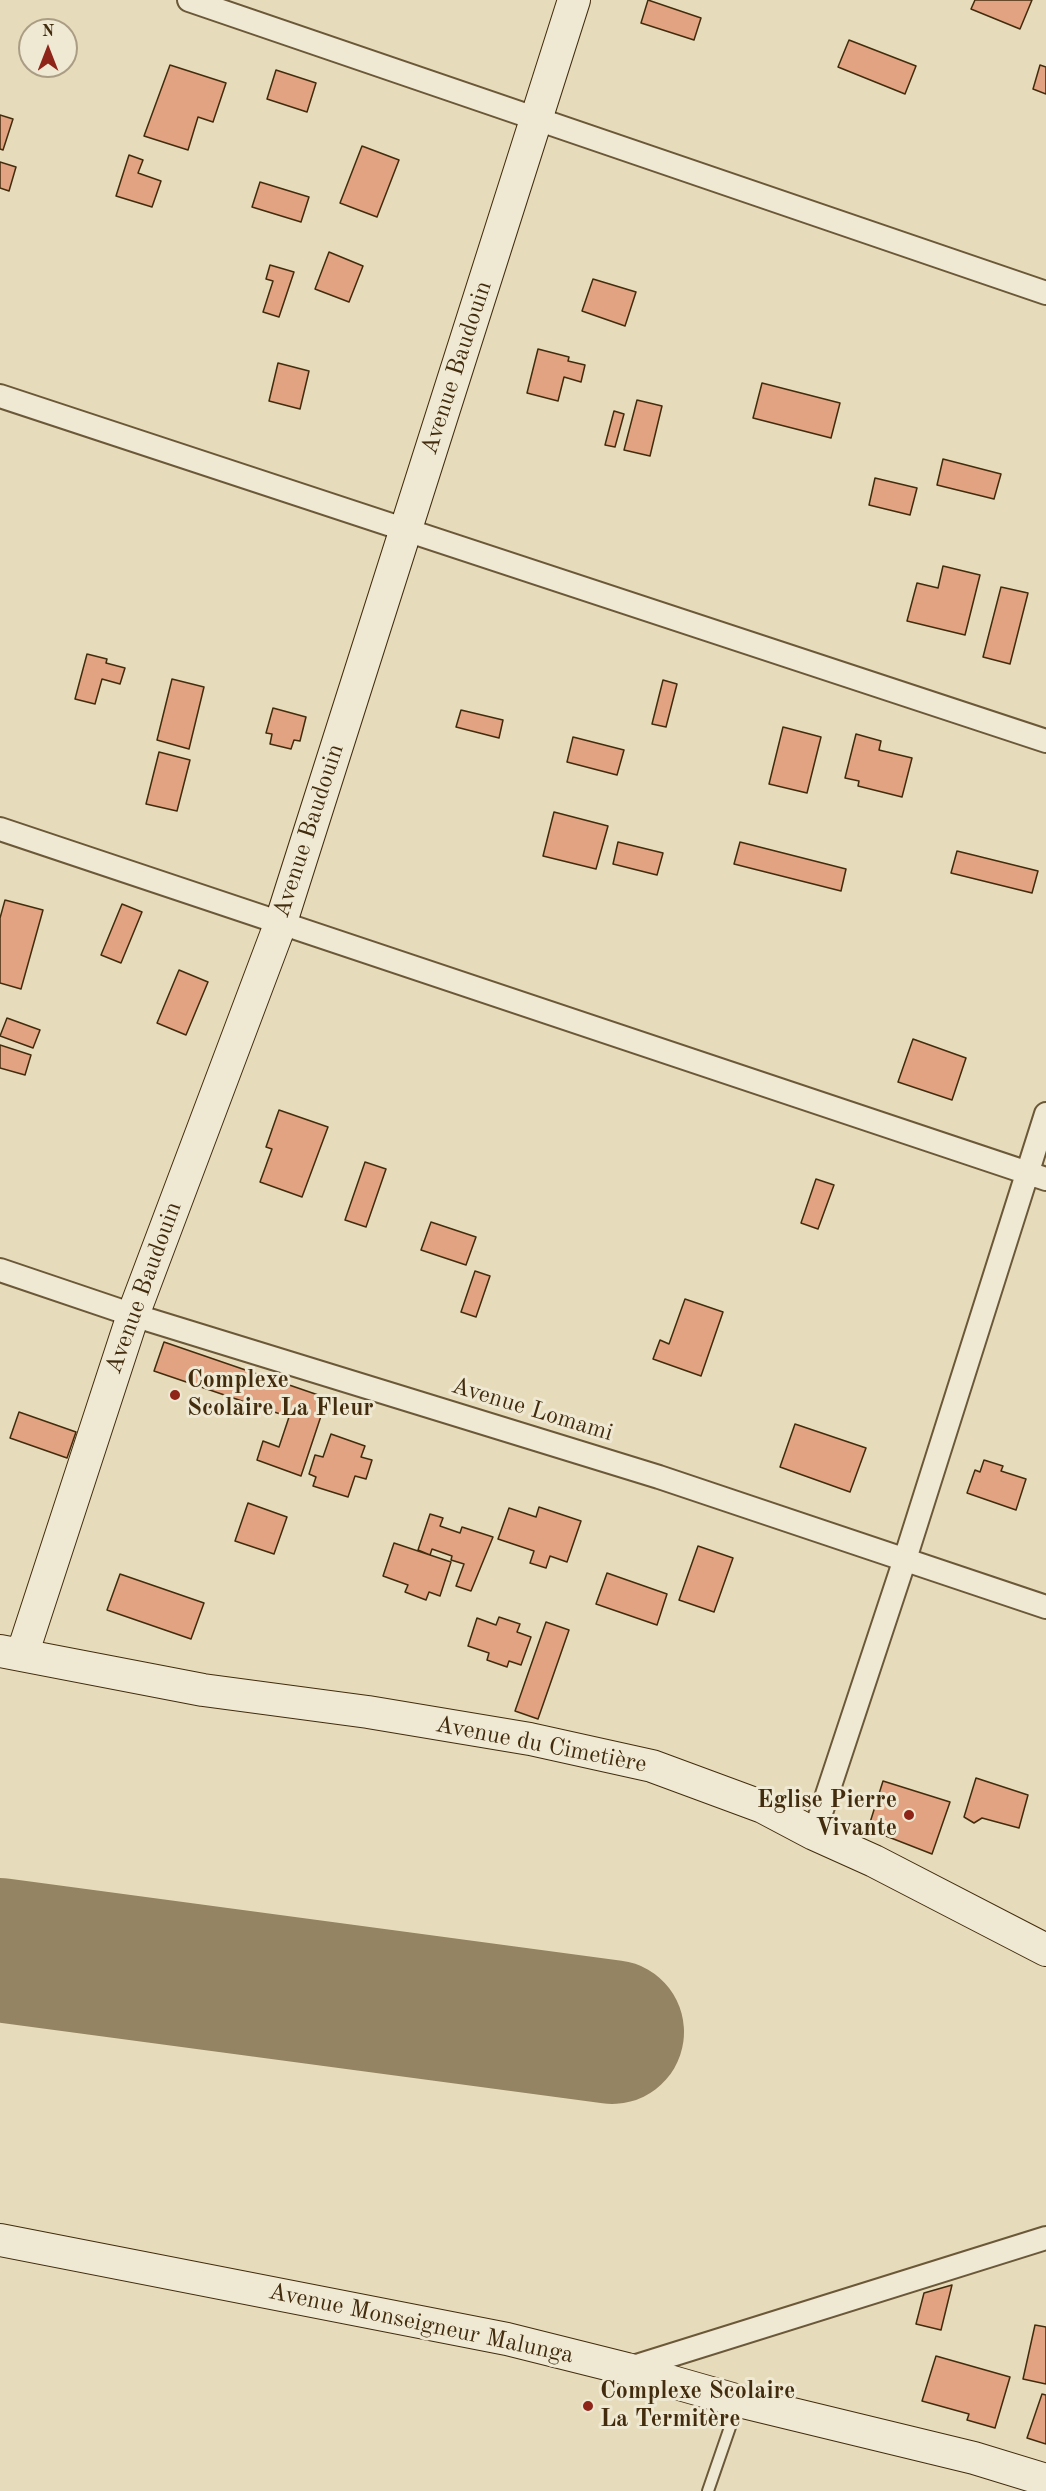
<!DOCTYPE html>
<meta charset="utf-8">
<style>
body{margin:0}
#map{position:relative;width:1046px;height:2491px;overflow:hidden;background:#e6dcbb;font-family:"Old Standard TT",serif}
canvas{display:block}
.north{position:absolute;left:18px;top:18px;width:60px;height:60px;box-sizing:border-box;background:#efe8d3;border:2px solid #aa9d84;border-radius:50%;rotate:0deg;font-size:16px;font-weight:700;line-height:24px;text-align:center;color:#422c0d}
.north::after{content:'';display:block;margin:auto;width:21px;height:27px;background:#8f2418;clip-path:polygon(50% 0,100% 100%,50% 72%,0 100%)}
</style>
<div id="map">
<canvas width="1046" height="2491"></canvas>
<div class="north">N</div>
</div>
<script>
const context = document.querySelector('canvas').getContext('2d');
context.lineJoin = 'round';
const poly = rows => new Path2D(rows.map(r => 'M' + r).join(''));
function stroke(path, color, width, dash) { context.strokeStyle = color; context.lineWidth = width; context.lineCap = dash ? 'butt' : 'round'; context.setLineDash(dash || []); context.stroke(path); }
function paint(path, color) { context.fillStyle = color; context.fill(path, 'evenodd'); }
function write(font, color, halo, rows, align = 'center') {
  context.font = font + ' "Old Standard TT",serif'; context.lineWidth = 6; context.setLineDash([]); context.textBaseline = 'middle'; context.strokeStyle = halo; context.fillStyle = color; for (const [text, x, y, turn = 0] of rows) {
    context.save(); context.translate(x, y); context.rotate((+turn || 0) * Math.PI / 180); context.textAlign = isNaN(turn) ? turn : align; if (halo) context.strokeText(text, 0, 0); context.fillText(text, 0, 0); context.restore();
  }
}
const runway = poly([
 [0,1950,612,2032]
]);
const building = poly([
 [648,0,701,18,694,40,641,23,648,0],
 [975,0,1032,0,1020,29,971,9,975,0],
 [849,40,916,66,905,94,838,67,849,40],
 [170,65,226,83,213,122,198,117,188,150,144,136,170,65],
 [1040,65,1046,67,1046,94,1033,89,1040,65],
 [276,70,316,83,307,112,267,99,276,70],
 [0,115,13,119,3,150,0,149,0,115],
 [362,146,399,160,377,217,340,203,362,146],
 [129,155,143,160,138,173,161,181,152,207,116,196,129,155],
 [0,162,16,167,9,191,0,188,0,162],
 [260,182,309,197,301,222,252,207,260,182],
 [329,252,363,266,349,302,315,289,329,252],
 [270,265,294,272,279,317,263,312,273,281,266,279,270,265],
 [593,279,636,292,625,326,582,311,593,279],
 [538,349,569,357,568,361,585,365,581,382,564,377,558,401,527,393,538,349],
 [278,363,309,371,300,409,269,401,278,363],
 [762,383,840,403,831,438,753,418,762,383],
 [637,400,662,406,650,456,624,450,637,400],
 [614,411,624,414,615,447,605,445,614,411],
 [943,459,1001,474,994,499,937,485,943,459],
 [875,478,917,488,910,515,869,505,875,478],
 [943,566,980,575,965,635,907,621,917,583,938,588,943,566],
 [1001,587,1028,593,1010,664,983,657,1001,587],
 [87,654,107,659,106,663,125,668,120,684,102,679,95,704,75,699,87,654],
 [172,679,204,687,189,749,157,740,172,679],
 [663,680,677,684,666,727,652,724,663,680],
 [273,708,306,717,300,741,294,740,291,749,270,744,272,734,266,733,273,708],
 [461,710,503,720,499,738,456,727,461,710],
 [783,727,821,737,807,793,769,784,783,727],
 [856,734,881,741,879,750,912,758,902,797,858,786,859,781,845,778,856,734],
 [573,737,624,750,617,775,567,762,573,737],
 [159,752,190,760,177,811,146,804,159,752],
 [554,812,608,826,596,869,543,856,554,812],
 [618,842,663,853,657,875,613,864,618,842],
 [740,842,846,869,841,891,734,864,740,842],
 [957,851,1038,871,1032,893,951,873,957,851],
 [5,900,43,910,21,989,0,983,0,918,5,900],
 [122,904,142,912,121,963,101,955,122,904],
 [179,970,208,982,186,1035,157,1023,179,970],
 [7,1018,40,1030,33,1048,0,1036,7,1018],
 [913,1039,966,1058,952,1100,898,1082,913,1039],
 [0,1045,31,1055,25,1075,0,1068,0,1045],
 [279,1110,328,1127,302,1197,260,1182,272,1149,266,1147,279,1110],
 [365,1162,386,1169,366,1227,345,1220,365,1162],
 [816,1179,834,1185,818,1229,801,1223,816,1179],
 [431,1222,476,1237,466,1265,421,1250,431,1222],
 [475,1271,490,1276,476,1317,461,1312,475,1271],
 [685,1299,723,1312,701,1376,653,1359,660,1340,669,1344,685,1299],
 [164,1342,327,1398,301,1476,257,1460,263,1441,279,1447,289,1417,154,1371,164,1342],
 [19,1412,76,1432,67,1458,10,1438,19,1412],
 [795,1424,866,1448,850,1492,780,1467,795,1424],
 [331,1434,365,1446,361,1457,372,1460,366,1479,355,1476,348,1497,313,1486,316,1477,309,1474,315,1455,323,1457,331,1434],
 [984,1460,1003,1466,1001,1471,1026,1479,1016,1510,967,1493,975,1470,980,1472,984,1460],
 [248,1503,287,1517,274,1554,235,1541,248,1503],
 [539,1507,581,1521,567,1562,550,1556,546,1568,530,1563,534,1551,498,1539,509,1508,536,1517,539,1507],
 [430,1514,443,1518,440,1526,460,1533,462,1527,493,1537,471,1591,456,1586,464,1564,451,1560,452,1556,432,1549,430,1555,418,1550,430,1514],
 [394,1543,451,1562,440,1596,429,1592,426,1600,405,1592,408,1585,383,1576,394,1543],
 [698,1546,733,1558,714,1612,679,1600,698,1546],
 [607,1573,667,1594,657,1625,596,1604,607,1573],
 [120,1574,204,1603,191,1639,107,1610,120,1574],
 [499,1617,520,1624,517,1632,531,1637,521,1665,509,1661,507,1667,487,1660,489,1653,468,1646,477,1618,496,1625,499,1617],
 [546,1622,569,1630,538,1719,515,1711,546,1622],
 [976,1778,1028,1795,1019,1828,982,1818,974,1823,964,1817,976,1778],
 [883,1781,950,1802,932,1854,868,1829,883,1781],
 [952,2285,941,2330,916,2324,924,2293,952,2285],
 [1035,2325,1046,2327,1046,2384,1023,2379,1035,2325],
 [936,2356,1010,2377,995,2428,967,2420,969,2414,922,2401,936,2356],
 [1042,2394,1046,2395,1046,2444,1027,2438,1042,2394]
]);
const lane = poly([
 [708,2491,738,2404]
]);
const street = poly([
 [189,0,1046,293],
 [0,396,1046,741],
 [0,829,1046,1179],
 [0,1270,133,1315,659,1477,1046,1607],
 [814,1834,905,1559,1046,1114],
 [627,2369,1046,2238]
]);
const secondary = poly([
 [0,1651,203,1690,368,1712,530,1739,652,1766,763,1807,814,1834,874,1861,1046,1950],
 [22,1655,133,1315,281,922,574,0],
 [0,2240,507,2339,627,2369,739,2401,974,2458,1046,2480]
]);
const markers = [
 [175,1395,6,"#8f2418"],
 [909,1815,6,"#8f2418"],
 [588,2406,6,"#8f2418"]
];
const streetNames = [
 ["Avenue Baudouin",457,368,-72],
 ["Avenue Baudouin",309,831,-72],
 ["Avenue Baudouin",144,1288,-70],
 ["Avenue Lomami",532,1410,17],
 ["Avenue du Cimetière",541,1745,11],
 ["Avenue Monseigneur Malunga",421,2324,12]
];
const poiNames = [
 ["Complexe",187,1381],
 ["Scolaire La Fleur",187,1409],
 ["Eglise Pierre",897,1801,"right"],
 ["Vivante",897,1829,"right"],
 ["Complexe Scolaire",600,2392],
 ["La Termitère",600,2420]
];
stroke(runway, '#948464', 144);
paint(building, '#e1a381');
stroke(building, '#422c0d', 1.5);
stroke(lane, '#6b5838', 14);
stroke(street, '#6b5838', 26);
stroke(secondary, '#422c0d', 34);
stroke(lane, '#efe8d3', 10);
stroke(street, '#efe8d3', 22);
stroke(secondary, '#efe8d3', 32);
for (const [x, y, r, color] of markers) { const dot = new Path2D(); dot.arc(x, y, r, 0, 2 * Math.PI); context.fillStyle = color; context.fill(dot); stroke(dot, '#efe8d3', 2); }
write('24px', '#422c0d', '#efe8d3', streetNames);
write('bold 24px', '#422c0d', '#efe8d3', poiNames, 'left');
</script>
